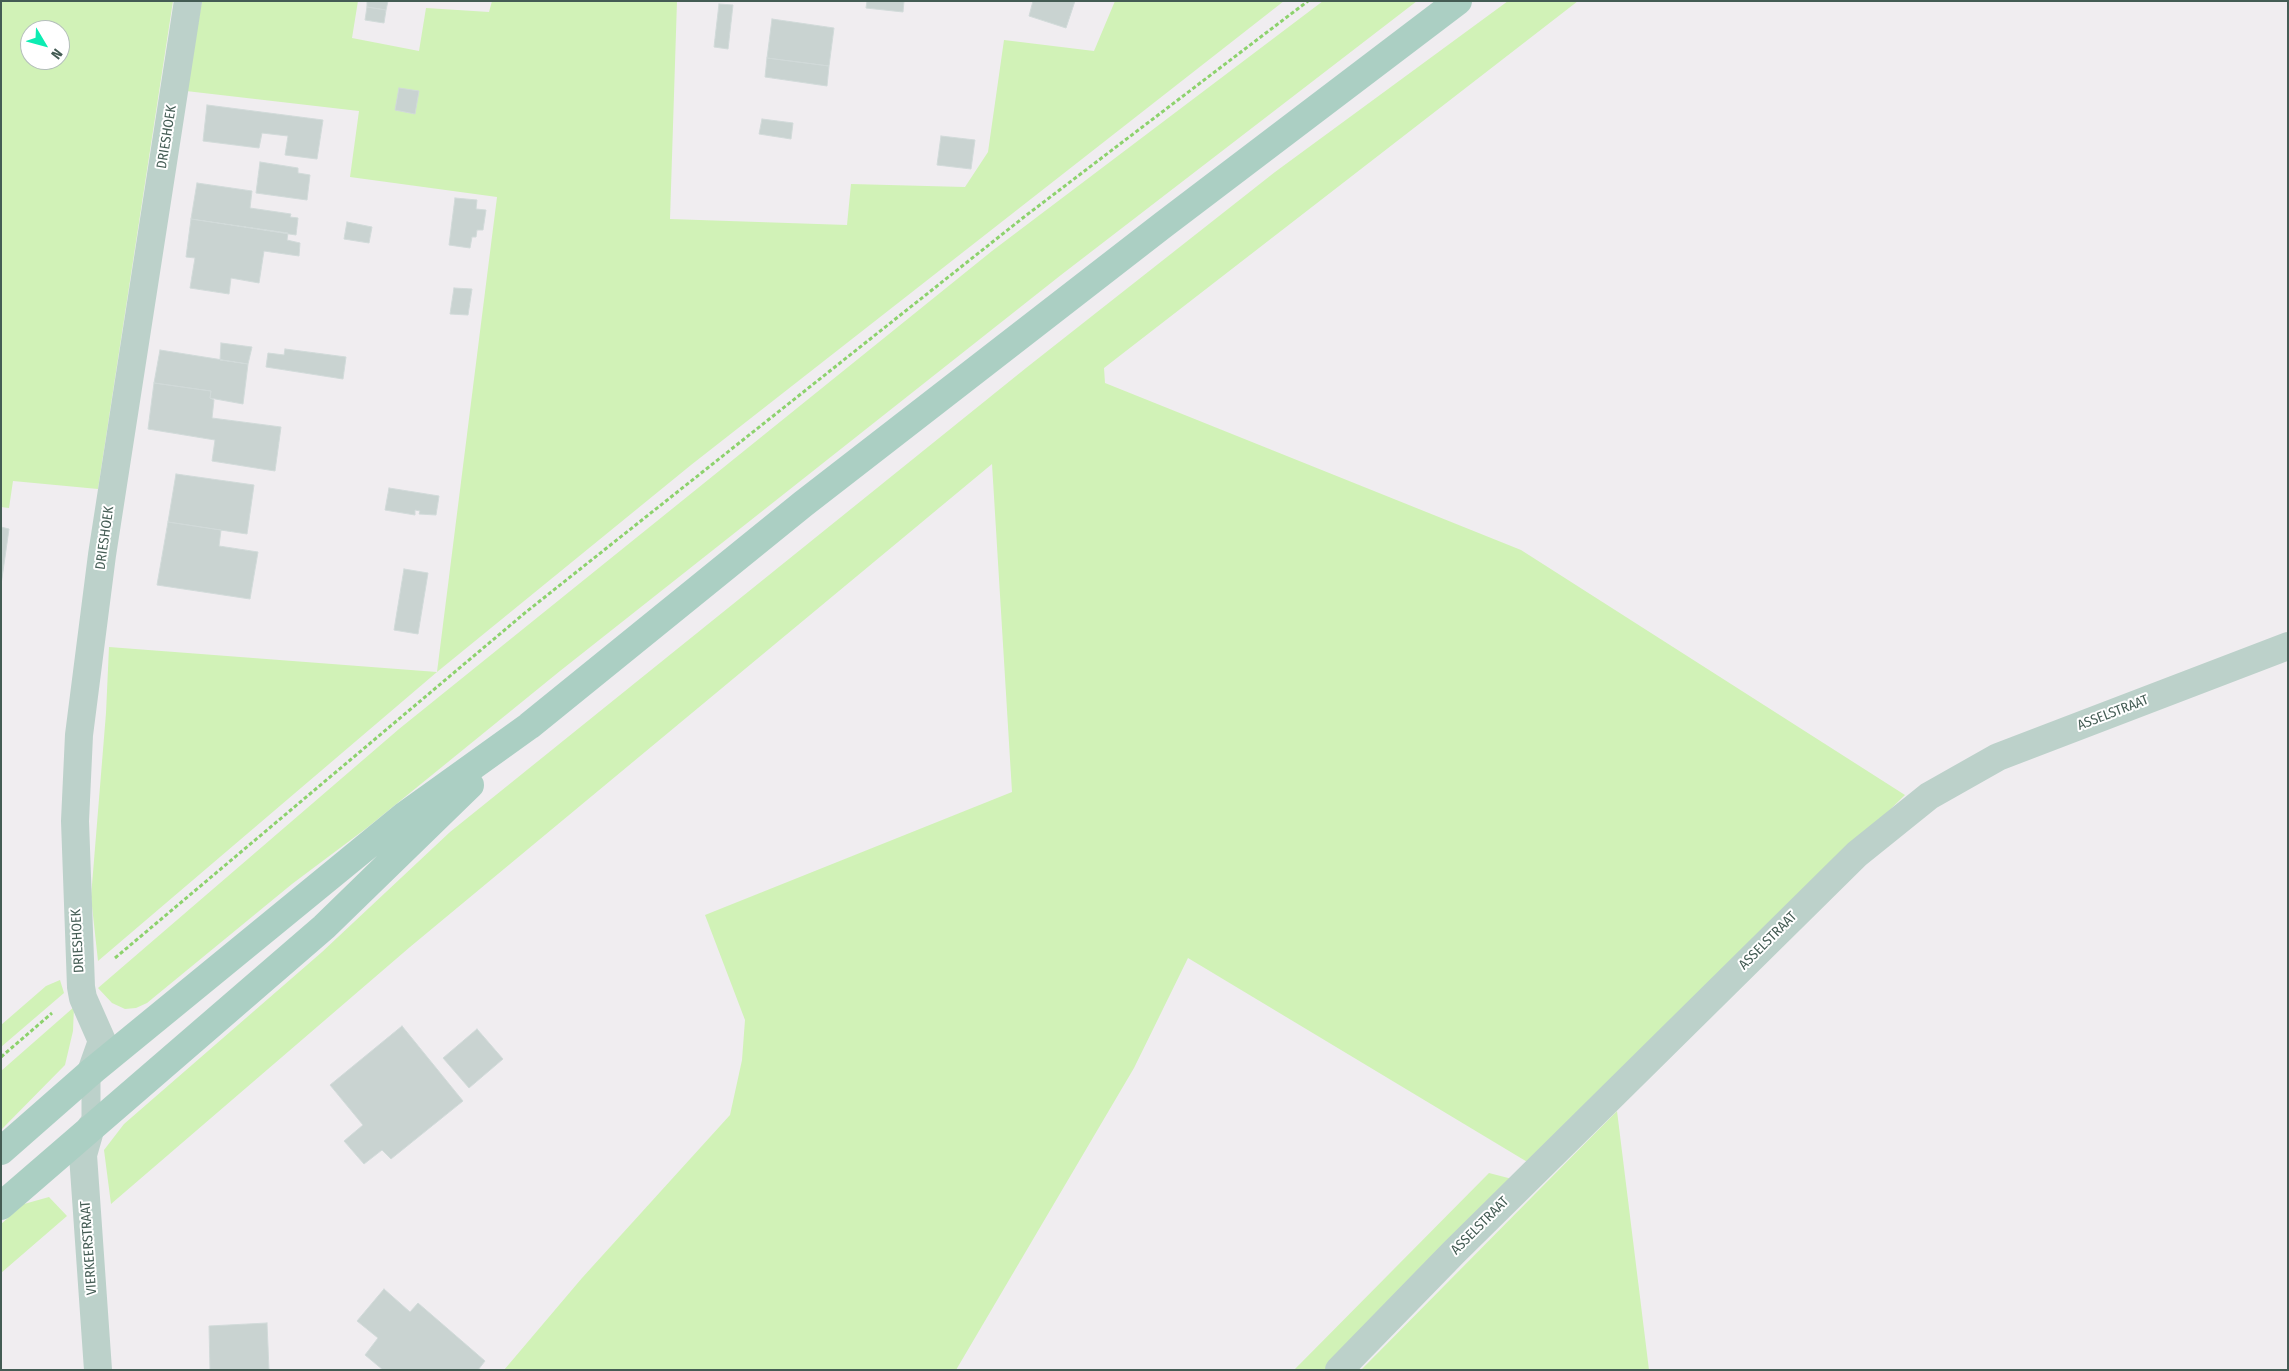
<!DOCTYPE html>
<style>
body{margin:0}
#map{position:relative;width:2289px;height:1371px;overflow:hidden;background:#f0edf0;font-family:"Fira Sans Condensed",sans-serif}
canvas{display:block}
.frame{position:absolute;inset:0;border:2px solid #445c54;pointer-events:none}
.north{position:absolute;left:20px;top:20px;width:50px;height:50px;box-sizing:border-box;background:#fff;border:1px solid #b4bebb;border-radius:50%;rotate:127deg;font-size:14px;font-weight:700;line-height:20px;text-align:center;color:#445c54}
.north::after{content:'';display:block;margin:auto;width:18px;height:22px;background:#0cecb2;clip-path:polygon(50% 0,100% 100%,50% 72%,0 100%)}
</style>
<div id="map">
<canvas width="2289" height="1371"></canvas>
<div class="frame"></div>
<div class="north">N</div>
</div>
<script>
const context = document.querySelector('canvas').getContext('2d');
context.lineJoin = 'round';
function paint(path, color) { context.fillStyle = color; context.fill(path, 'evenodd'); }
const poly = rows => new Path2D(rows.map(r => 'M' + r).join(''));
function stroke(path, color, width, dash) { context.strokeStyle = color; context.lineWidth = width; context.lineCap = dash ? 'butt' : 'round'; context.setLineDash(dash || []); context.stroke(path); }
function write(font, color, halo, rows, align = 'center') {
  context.font = font + ' "Fira Sans Condensed",sans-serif'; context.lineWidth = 4; context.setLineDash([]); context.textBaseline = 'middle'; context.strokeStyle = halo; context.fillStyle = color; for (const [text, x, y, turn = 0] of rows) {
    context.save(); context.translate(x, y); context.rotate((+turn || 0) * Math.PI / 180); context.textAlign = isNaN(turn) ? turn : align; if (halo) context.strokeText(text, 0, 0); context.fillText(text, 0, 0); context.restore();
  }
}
const green = poly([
 [1,1,173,1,98,489,13,481,9,508,1,507],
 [30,30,60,30,60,60,30,60],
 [202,1,358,1,352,38,419,51,426,8,489,12,492,1,677,1,670,219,847,225,851,184,965,187,988,152,1004,40,1094,51,1115,1,1284,1,691,465,437,672,98,961,91,897,106,713,109,647,437,672,497,197,350,177,359,111,186,91],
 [1323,1,1417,1,1061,275,560,671,368,827,292,884,147,1003,136,1008,125,1009,112,1003,98,988,399,729,992,251],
 [1508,1,1578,1,1104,368,1105,383,1521,550,1905,795,1529,1163,1188,958,1134,1068,956,1370,504,1370,582,1278,730,1115,742,1060,745,1020,705,915,1012,792,992,464,410,947,111,1204,104,1150,124,1124,322,952,450,832,1026,368,1275,172],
 [60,980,64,993,1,1047,1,1025,46,986],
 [74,1007,73,1031,65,1065,1,1130,1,1071],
 [1617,1111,1649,1370,1361,1370],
 [1489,1173,1516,1180,1327,1370,1294,1370],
 [49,1197,67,1216,1,1273,1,1224,24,1204]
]);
const building = poly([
 [367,1,388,1,386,10,367,7,367,1],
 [867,1,904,1,903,12,866,8,867,1],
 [1033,1,1075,1,1066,28,1029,16,1033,1],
 [719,4,733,5,728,49,714,47,719,4],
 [367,7,386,10,384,23,365,20,367,7],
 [772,19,834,28,829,66,767,58,772,19],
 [767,58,829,66,827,86,765,77,767,58],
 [399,88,419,91,415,114,395,110,399,88],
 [207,105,323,120,317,159,285,155,288,136,262,133,259,148,203,141,207,105],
 [762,119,793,123,791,139,759,134,762,119],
 [941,136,975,140,971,169,937,165,941,136],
 [260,162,298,168,298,173,310,175,307,200,256,193,260,162],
 [197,183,252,191,250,208,291,214,290,217,298,218,296,235,191,219,197,183],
 [455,198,477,200,476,209,486,210,483,230,477,230,476,237,472,237,470,248,449,245,455,198],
 [191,219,288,233,287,240,300,243,299,256,264,251,259,283,231,278,229,294,190,288,195,258,186,257,191,219],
 [347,222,372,227,369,243,344,239,347,222],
 [454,288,472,289,468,315,450,314,454,288],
 [221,343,252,347,248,364,220,360,221,343],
 [285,349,346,357,343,379,266,367,268,353,284,355,285,349],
 [160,350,248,364,243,404,210,398,211,391,154,383,160,350],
 [154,383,211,391,210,398,214,400,212,418,281,427,275,471,212,461,215,440,148,429,154,383],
 [176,474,254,485,247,534,168,522,176,474],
 [389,488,439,496,436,515,419,514,420,511,415,510,415,515,385,510,389,488],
 [168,522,221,530,219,546,258,552,250,599,157,585,168,522],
 [1,527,9,529,1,585,1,527],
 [404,569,428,573,418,634,394,630,404,569],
 [402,1026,463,1101,391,1159,382,1150,364,1164,344,1141,363,1125,330,1085,402,1026],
 [477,1029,503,1059,469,1088,443,1058,477,1029],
 [384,1289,410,1312,418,1303,485,1361,478,1370,383,1370,365,1355,378,1338,357,1321,384,1289],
 [267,1323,269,1370,210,1370,209,1326,267,1323]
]);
const path = poly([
 [115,958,526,612,1024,217,1308,1],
 [1,1057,52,1013]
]);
const lane = poly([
 [91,1127,91,1072]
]);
const street = poly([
 [91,1072,102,1041,83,998,81,987,75,821,79,735,102,555,188,1],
 [91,1127,83,1155,98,1370],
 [1339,1370,1454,1252,1857,854,1929,796,1998,757,2288,646]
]);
const primary = poly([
 [1,1151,91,1072,405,815,529,726,803,504,1163,225,1458,1],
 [1,1206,324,927,470,785]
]);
const streetNames = [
 ["DRIESHOEK",167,137,-81],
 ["DRIESHOEK",105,538,-82],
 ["ASSELSTRAAT",2113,713,-21],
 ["DRIESHOEK",78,941,-93],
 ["ASSELSTRAAT",1768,941,-45],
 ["ASSELSTRAAT",1480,1226,-45],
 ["VIERKEERSTRAAT",89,1248,-94]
];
paint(green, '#d1f2b7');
paint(building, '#c9d3d1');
stroke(building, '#d1dad9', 1);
stroke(path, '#8dd26d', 3, [4, 2.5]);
stroke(lane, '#bcd1ca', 19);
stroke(street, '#bcd1ca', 28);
stroke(primary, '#abcfc3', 28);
write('14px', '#445c54', '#fff', streetNames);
</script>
